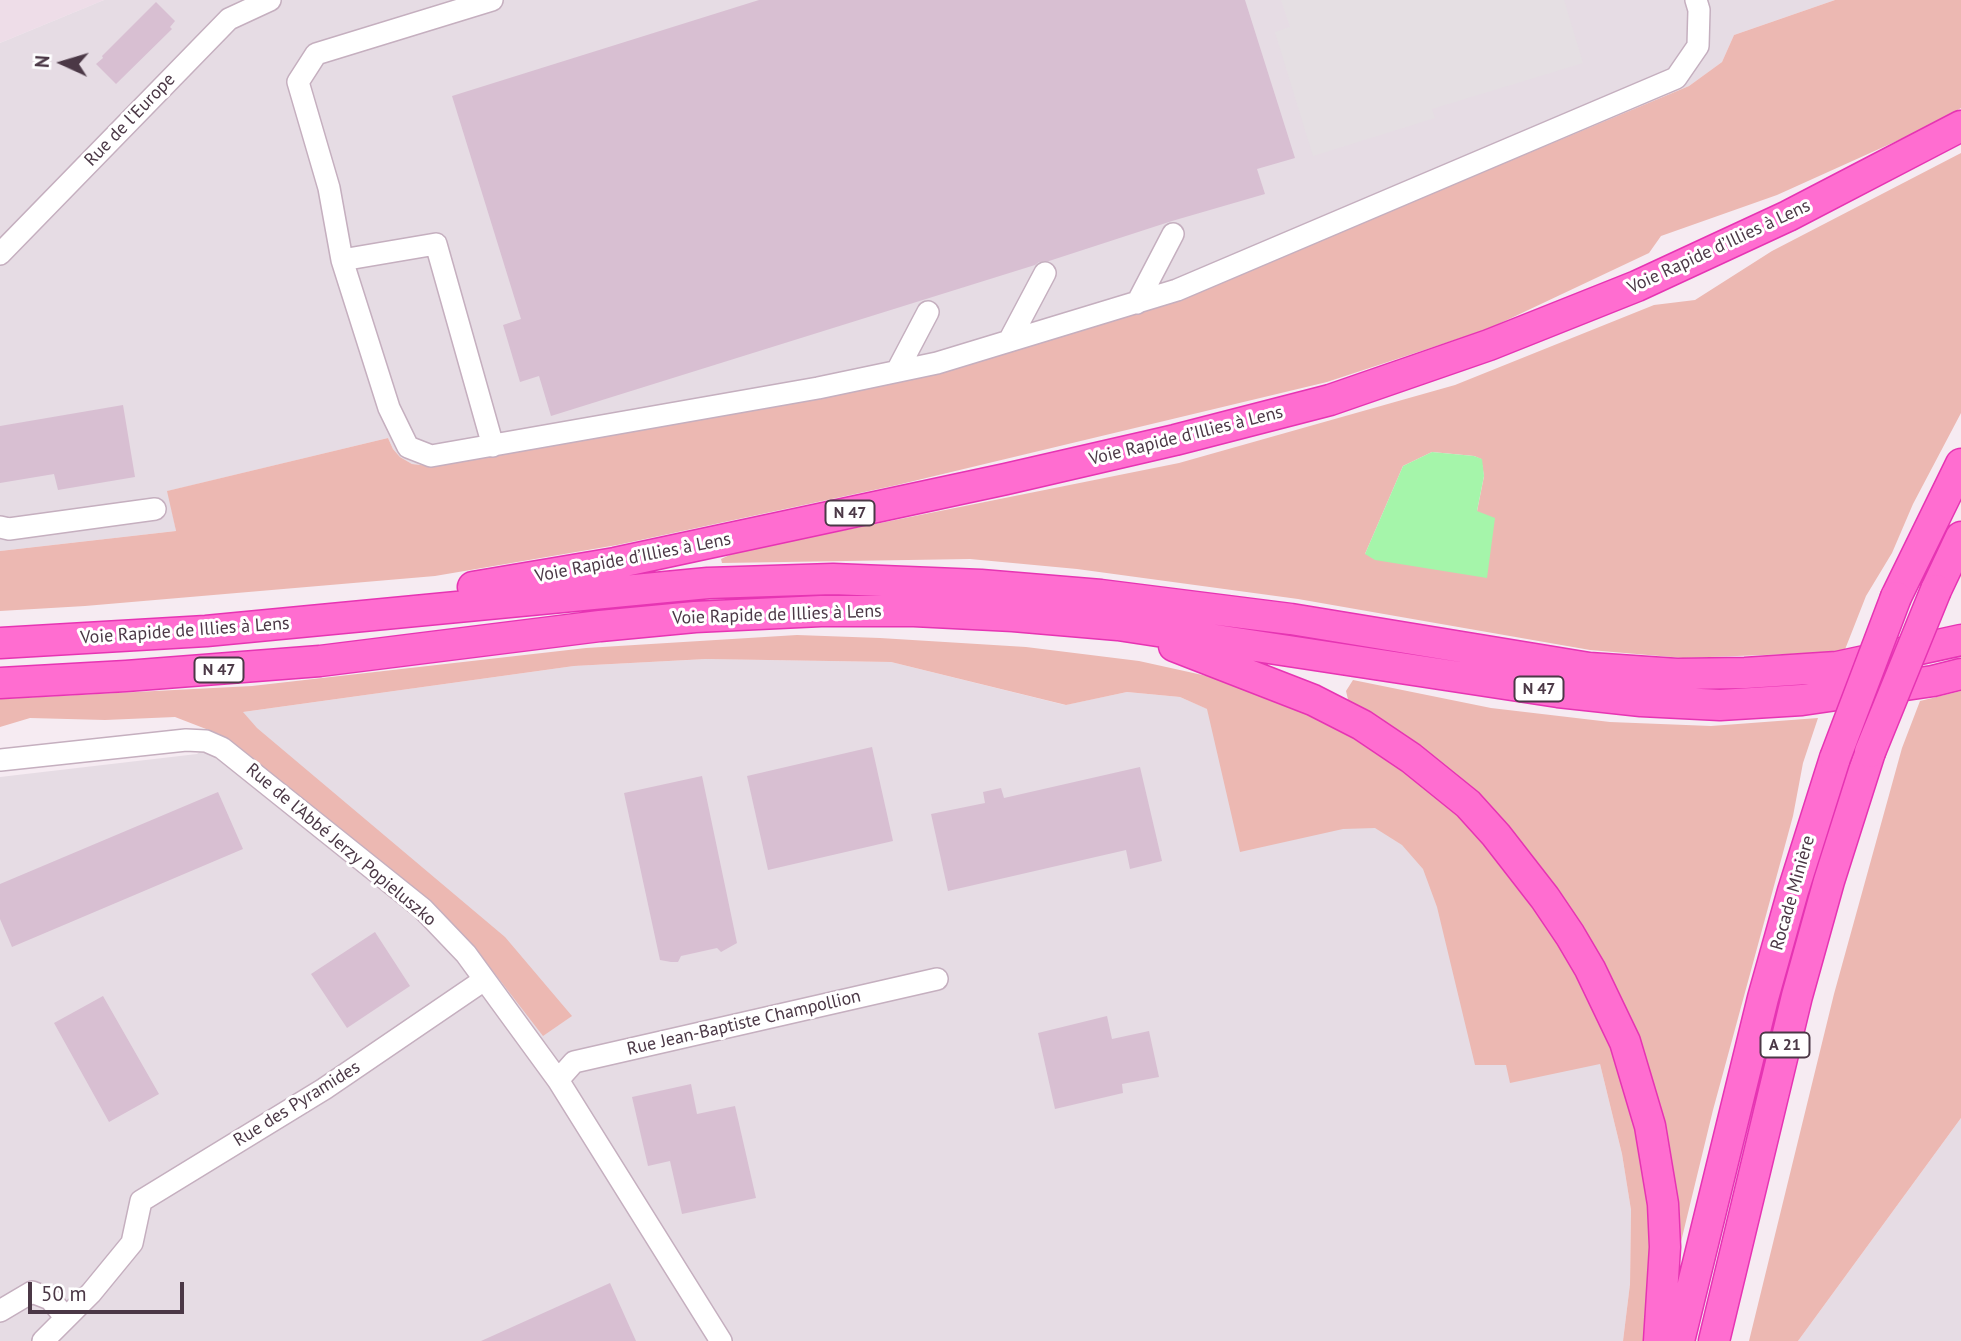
<!DOCTYPE html>
<meta charset="utf-8">
<style>
body{margin:0}
#map{position:relative;width:1961px;height:1341px;overflow:hidden;background:#f6ebf2;font-family:"PT Sans",sans-serif}
canvas{display:block}
.north{position:absolute;left:28px;top:28px;width:70px;height:70px;-webkit-text-stroke:5px #fff;paint-order:stroke;rotate:274deg;font-size:19px;font-weight:700;line-height:28px;text-align:center;color:#4b3846}
.north::after{content:'';display:block;margin:auto;width:24px;height:32px;background:#4b3846;clip-path:polygon(50% 0,100% 100%,50% 72%,0 100%)}
.scale{position:absolute;left:28px;top:1282px;width:156px;height:32px;box-sizing:border-box;border:4px solid #4b3846;border-top:0;padding-left:9px;font-size:21px;line-height:24px;white-space:nowrap;color:#4b3846;-webkit-text-stroke:5px #fff;paint-order:stroke}
</style>
<div id="map">
<canvas width="1961" height="1341"></canvas>
<div class="north">N</div>
<div class="scale">50 m</div>
</div>
<script>
const context = document.querySelector('canvas').getContext('2d');
context.lineJoin = 'round';
function paint(path, color) { context.fillStyle = color; context.fill(path, 'evenodd'); }
const poly = rows => new Path2D(rows.map(r => 'M' + r).join(''));
function stroke(path, color, width, dash) { context.strokeStyle = color; context.lineWidth = width; context.lineCap = dash ? 'butt' : 'round'; context.setLineDash(dash || []); context.stroke(path); }
function write(font, color, halo, rows, align = 'center') {
  context.font = font + ' "PT Sans",sans-serif'; context.lineWidth = 6; context.setLineDash([]); context.textBaseline = 'middle'; context.strokeStyle = halo; context.fillStyle = color; for (const [text, x, y, turn = 0] of rows) {
    context.save(); context.translate(x, y); context.rotate((+turn || 0) * Math.PI / 180); context.textAlign = isNaN(turn) ? turn : align; if (halo) context.strokeText(text, 0, 0); context.fillText(text, 0, 0); context.restore();
  }
}
const residential = poly([
 [0,0,104,0,0,43]
]);
const industrial = poly([
 [104,0,1835,0,1734,35,1722,62,1689,86,1179,299,897,383,430,466,412,464,400,457,393,449,388,438,168,491,176,531,0,551,0,43],
 [706,659,891,662,1065,705,1127,692,1180,697,1309,753,1418,829,1600,1064,1622,1154,1631,1210,1630,1284,1623,1341,0,1341,0,777,197,754,243,712,574,666],
 [1961,1118,1961,1341,1798,1341]
]);
const green = poly([
 [1835,0,1961,0,1961,108,1930,126,1777,195,1661,236,1649,253,1488,329,1327,382,897,485,617,545,435,576,85,606,0,611,0,551,176,531,167,491,388,438,393,449,400,457,412,464,430,466,897,383,1179,299,1689,86,1722,62,1734,35],
 [1961,153,1961,413,1913,504,1892,553,1866,596,1844,652,1683,658,1590,650,1298,599,1077,569,970,559,722,563,721,559,736,552,1179,463,1455,385,1654,305,1695,300,1772,251],
 [1432,452,1474,456,1481,459,1484,476,1477,511,1365,554,1403,466],
 [797,635,880,638,1026,647,1139,661,1216,678,1303,712,1379,751,1462,817,1523,885,1581,978,1615,1058,1638,1137,1648,1208,1651,1244,1650,1297,1643,1341,1623,1341,1630,1284,1631,1210,1622,1154,1600,1064,1510,1083,1506,1065,1475,1065,1437,907,1423,869,1402,845,1375,828,1343,829,1240,852,1207,709,1180,697,1127,692,1066,705,891,662,706,659,574,666,243,712,257,728,505,937,572,1016,543,1036,475,948,430,903,219,734,175,717,105,720,30,718,0,727,0,699,252,686,586,648],
 [1353,680,1491,708,1610,722,1711,726,1818,718,1803,763,1793,816,1713,1110,1679,1250,1583,934,1350,708,1346,691],
 [1961,691,1961,1118,1798,1341,1749,1341,1834,994,1902,748,1920,701]
]);
const parking = poly([
 [1281,0,1564,0,1583,63,1432,109,1435,118,1313,156,1275,32,1290,27]
]);
const water = poly([
 [1432,452,1474,456,1482,459,1484,476,1477,511,1495,518,1487,578,1375,560,1365,554,1403,466]
]);
const building = poly([
 [759,0,1245,0,1295,158,1257,169,1265,194,1172,221,1049,261,1039,262,1035,265,551,416,539,376,520,382,503,325,521,319,452,96],
 [156,2,175,21,170,27,172,29,116,84,96,64,103,58,102,56],
 [123,405,135,477,58,490,54,474,0,483,0,426],
 [872,747,893,841,768,870,747,776],
 [1140,767,1162,861,1130,869,1126,850,948,891,931,814,985,803,983,792,1001,788,1004,798],
 [702,776,737,943,721,952,717,948,681,956,678,962,671,962,660,960,624,793],
 [218,792,243,849,12,947,0,919,0,884],
 [375,932,410,986,347,1028,311,974],
 [103,996,159,1094,109,1122,54,1023],
 [1107,1016,1112,1039,1149,1031,1159,1077,1122,1084,1123,1093,1055,1109,1038,1033],
 [691,1084,697,1114,735,1106,756,1198,682,1214,670,1161,648,1166,632,1097],
 [610,1283,636,1341,481,1341]
]);
const minor = poly([
 [492,0,316,54,298,82,329,188,342,260,389,408,408,447,431,456,818,388,937,363,1177,290,1676,78,1698,46,1699,10,1696,0],
 [0,254,229,19,270,0],
 [342,260,436,244,493,446],
 [1137,303,1173,234],
 [1009,341,1045,273],
 [897,371,928,312],
 [0,527,9,529,155,509],
 [0,760,186,740,206,741,222,748,423,909,466,954,558,1080,721,1341],
 [558,1080,574,1062,937,979],
 [0,1311,32,1292,50,1299,66,1318],
 [43,1341,91,1293,132,1243,141,1201,324,1089,484,980]
]);
const highway = poly([
 [473,587,615,563,1006,479,1175,440,1330,400,1489,345,1637,286,1788,216,1961,126],
 [1936,590,1961,537],
 [1896,597,1961,464],
 [0,643,206,631,708,583,833,579,981,585,1101,595,1291,619,1589,668,1677,674,1745,673,1837,667,1961,640],
 [1174,646,1313,700,1362,725,1411,758,1468,804,1496,835,1545,898,1570,935,1590,969,1625,1042,1650,1126,1663,1204,1665,1247,1659,1341],
 [0,683,126,676,320,661,600,626,695,617,821,611,914,611,1013,616,1118,625,1558,692,1641,701,1720,705,1802,700,1933,681,1961,674],
 [1679,1341,1763,998,1793,891,1835,758],
 [1714,1341,1797,996,1829,881,1870,752]
]);
const highwayBridge = poly([
 [1870,752,1936,590],
 [1835,758,1896,597]
]);
const shields = [
 [850,513,49],
 [219,670,49],
 [1539,689,49],
 [1785,1045,49]
];
const shieldNames = [
 ["N 47",850,513],
 ["N 47",219,670],
 ["N 47",1539,689],
 ["A 21",1785,1045]
];
const streetNames = [
 ["Rue de l'Europe",130,120,-46],
 ["Voie Rapide d’Illies à Lens",1719,247,-25],
 ["Voie Rapide d’Illies à Lens",1186,436,-14],
 ["Voie Rapide d’Illies à Lens",633,558,-11],
 ["Voie Rapide de Illies à Lens",777,615,-2],
 ["Voie Rapide de Illies à Lens",185,631,-4],
 ["Rue de l'Abbé Jerzy Popieluszko",341,845,40],
 ["Rocade Minière",1793,893,-74],
 ["Rue Jean-Baptiste Champollion",744,1023,-13],
 ["Rue des Pyramides",297,1104,-32]
];
paint(residential, '#eedde8');
paint(industrial, '#e6dce4');
paint(green, '#ecb8b2');
paint(parking, '#e5dfe3');
paint(water, '#a5f5aa');
paint(building, '#d8bfd2');
stroke(minor, '#c5afbf', 24);
stroke(highway, '#e634b3', 33);
stroke(minor, '#fff', 21);
stroke(highway, '#ff6dd0', 30);
stroke(highwayBridge, '#e634b3', 33, []);
stroke(highwayBridge, '#ff6dd0', 30);
for (const [x, y, w] of shields) { const box = new Path2D(); box.roundRect(x - w / 2, y - 12.5, w, 25, 5); context.fillStyle = '#fff'; context.fill(box); stroke(box, '#4b3846', 2); }
write('bold 16px', '#4b3846', null, shieldNames);
write('18px', '#4b3846', '#fff', streetNames);
</script>
